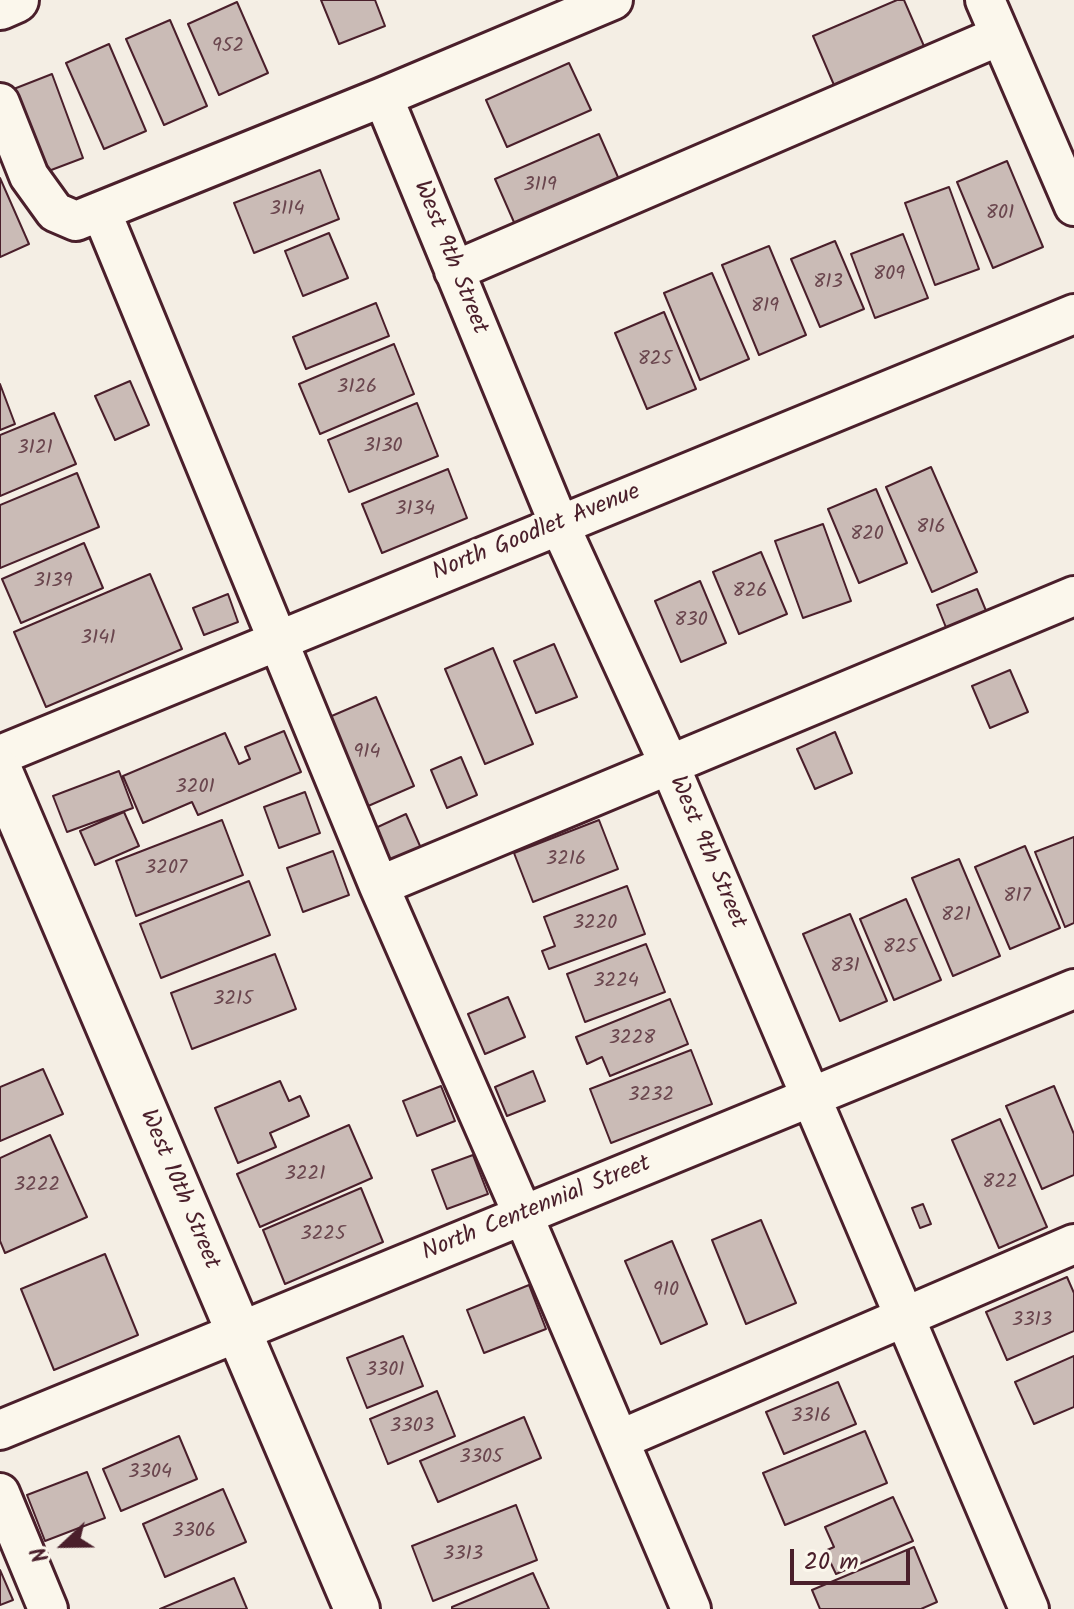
<!DOCTYPE html>
<style>
body{margin:0}
#map{position:relative;width:1074px;height:1609px;overflow:hidden;background:#f4eee4;font-family:Kalam,sans-serif}
canvas{display:block}
.north{position:absolute;left:24px;top:1505px;width:80px;height:80px;-webkit-text-stroke:6px #fbf7ec;paint-order:stroke;rotate:248deg;font-size:22px;font-weight:700;line-height:32px;text-align:center;color:#4a1f2b}
.north::after{content:'';display:block;margin:auto;width:28px;height:36px;background:#4a1f2b;clip-path:polygon(50% 0,100% 100%,50% 72%,0 100%)}
.scale{position:absolute;left:790px;top:1549px;width:120px;height:36px;box-sizing:border-box;border:4px solid #4a1f2b;border-top:0;padding-left:10px;font-size:24px;line-height:28px;white-space:nowrap;color:#4a1f2b;-webkit-text-stroke:6px #fbf7ec;paint-order:stroke}
</style>
<div id="map">
<canvas width="1074" height="1609"></canvas>
<div class="north">N</div>
<div class="scale">20 m</div>
</div>
<script>
const context = document.querySelector('canvas').getContext('2d');
context.lineJoin = 'round';
function paint(path, color) { context.fillStyle = color; context.fill(path, 'evenodd'); }
const poly = rows => new Path2D(rows.map(r => 'M' + r).join(''));
function stroke(path, color, width, dash) { context.strokeStyle = color; context.lineWidth = width; context.lineCap = dash ? 'butt' : 'round'; context.setLineDash(dash || []); context.stroke(path); }
function write(font, color, halo, rows, align = 'center') {
  context.font = font + ' Kalam,sans-serif'; context.lineWidth = 8; context.setLineDash([]); context.textBaseline = 'middle'; context.strokeStyle = halo; context.fillStyle = color; for (const [text, x, y, turn = 0] of rows) {
    context.save(); context.translate(x, y); context.rotate((+turn || 0) * Math.PI / 180); context.textAlign = isNaN(turn) ? turn : align; if (halo) context.strokeText(text, 0, 0); context.fillText(text, 0, 0); context.restore();
  }
}
const building = poly([
 [321,0,375,0,385,26,339,44,321,0],
 [897,0,904,0,927,53,837,92,813,36,897,0],
 [237,2,268,73,219,95,188,24,237,2],
 [170,20,207,106,164,125,126,39,170,20],
 [109,44,146,131,104,149,66,63,109,44],
 [569,63,591,110,507,147,486,100,569,63],
 [52,74,83,158,38,175,6,92,52,74],
 [599,134,621,184,517,229,495,179,599,134],
 [1007,161,1043,247,993,268,957,182,1007,161],
 [320,170,339,219,254,253,234,203,320,170],
 [0,178,29,244,0,257,0,178],
 [949,187,979,269,935,285,905,203,949,187],
 [329,233,348,278,303,296,285,251,329,233],
 [903,234,928,298,875,318,851,254,903,234],
 [835,241,864,309,820,327,791,259,835,241],
 [769,246,806,335,759,355,722,265,769,246],
 [712,273,749,359,700,380,664,293,712,273],
 [376,303,389,336,306,369,293,337,376,303],
 [664,312,696,389,647,409,615,333,664,312],
 [394,344,414,394,320,434,299,384,394,344],
 [130,381,149,425,115,440,95,396,130,381],
 [0,384,15,424,0,430,0,384],
 [417,403,438,456,349,492,328,440,417,403],
 [54,413,76,464,0,496,0,435,54,413],
 [931,467,977,572,932,592,886,487,931,467],
 [448,469,467,518,382,553,362,504,448,469],
 [77,473,99,527,0,568,0,505,77,473],
 [876,489,907,563,859,583,828,509,876,489],
 [823,524,851,601,803,618,775,541,823,524],
 [84,543,103,588,21,623,2,579,84,543],
 [761,552,787,614,739,634,713,572,761,552],
 [150,574,182,649,46,707,14,632,150,574],
 [700,581,726,643,681,662,655,601,700,581],
 [977,589,989,618,949,635,937,605,977,589],
 [228,594,238,622,204,635,193,608,228,594],
 [554,644,577,697,536,713,514,661,554,644],
 [493,648,533,744,485,764,445,669,493,648],
 [1010,670,1028,712,990,728,972,686,1010,670],
 [376,697,414,786,359,810,320,721,376,697],
 [284,731,301,772,198,815,192,802,143,823,123,776,225,733,239,764,250,759,245,747,284,731],
 [835,732,852,773,815,789,797,749,835,732],
 [461,757,477,795,447,808,431,770,461,757],
 [119,771,133,808,67,832,53,796,119,771],
 [305,792,320,833,279,848,264,807,305,792],
 [124,812,139,846,95,865,80,831,124,812],
 [406,814,424,855,387,871,369,831,406,814],
 [222,820,243,875,136,916,116,861,222,820],
 [599,820,618,869,533,902,514,853,599,820],
 [1074,837,1074,923,1065,927,1035,852,1074,837],
 [1025,846,1060,928,1010,949,975,867,1025,846],
 [333,851,349,895,303,912,287,868,333,851],
 [959,859,1000,956,953,976,912,878,959,859],
 [249,881,270,935,161,978,140,924,249,881],
 [627,886,645,934,549,969,542,951,555,946,544,917,627,886],
 [906,899,941,980,894,1000,860,919,906,899],
 [850,914,887,1001,840,1021,803,934,850,914],
 [646,944,665,992,585,1022,567,974,646,944],
 [275,954,296,1009,192,1049,171,993,275,954],
 [508,997,525,1037,485,1054,468,1014,508,997],
 [670,999,688,1044,610,1076,602,1057,587,1064,576,1037,670,999],
 [691,1050,712,1104,611,1143,590,1089,691,1050],
 [43,1069,63,1114,0,1141,0,1087,43,1069],
 [533,1071,545,1101,507,1116,495,1087,533,1071],
 [280,1081,289,1101,300,1096,309,1116,270,1133,276,1147,238,1163,215,1108,280,1081],
 [441,1086,455,1121,417,1136,403,1101,441,1086],
 [1054,1086,1074,1134,1074,1175,1042,1189,1006,1106,1054,1086],
 [1000,1119,1047,1227,999,1248,952,1140,1000,1119],
 [349,1125,372,1178,260,1227,237,1174,349,1125],
 [50,1135,87,1217,5,1253,0,1241,0,1158,50,1135],
 [473,1155,488,1194,447,1209,432,1170,473,1155],
 [361,1188,383,1242,285,1284,263,1230,361,1188],
 [923,1204,931,1224,920,1228,912,1208,923,1204],
 [761,1220,796,1303,746,1324,712,1240,761,1220],
 [672,1241,707,1324,661,1344,625,1261,672,1241],
 [105,1254,138,1335,54,1370,21,1289,105,1254],
 [1067,1277,1074,1293,1074,1331,1007,1360,986,1312,1067,1277],
 [529,1285,546,1329,484,1353,467,1310,529,1285],
 [403,1336,423,1386,367,1408,347,1358,403,1336],
 [1074,1356,1074,1407,1034,1424,1015,1382,1074,1356],
 [838,1382,856,1424,784,1454,766,1412,838,1382],
 [437,1391,455,1436,388,1464,370,1419,437,1391],
 [524,1417,541,1458,438,1502,420,1461,524,1417],
 [865,1431,887,1483,785,1525,763,1473,865,1431],
 [179,1436,197,1479,121,1511,103,1469,179,1436],
 [87,1472,105,1518,45,1541,27,1495,87,1472],
 [223,1489,246,1542,165,1577,143,1524,223,1489],
 [893,1497,913,1541,836,1574,825,1551,834,1547,825,1527,893,1497],
 [516,1505,537,1560,433,1601,412,1546,516,1505],
 [914,1547,937,1602,921,1609,820,1609,812,1590,914,1547],
 [0,1570,13,1600,0,1605,0,1570],
 [533,1573,549,1609,452,1609,452,1607,533,1573],
 [234,1578,247,1609,160,1609,234,1578]
]);
const minor = poly([
 [985,0,1074,206],
 [383,97,559,524,669,764,1029,1609],
 [0,103,29,176,55,212,76,221,383,97,613,0],
 [101,211,379,886,523,1215,691,1609],
 [454,271,999,36],
 [0,755,1074,314],
 [379,886,1074,596],
 [0,1430,1074,989],
 [619,1440,1074,1244],
 [0,1493,48,1609]
]);
const major = poly([
 [0,7,16,0],
 [0,772,357,1609]
]);
const numberNames = [
 ["952",228,48],
 ["3119",540,187],
 ["3114",287,211],
 ["801",1000,215],
 ["809",889,276],
 ["813",828,284],
 ["819",765,308],
 ["825",655,361],
 ["3126",357,389],
 ["3130",383,448],
 ["3121",35,450],
 ["3134",415,511],
 ["816",931,529],
 ["820",867,536],
 ["3139",53,583],
 ["826",750,593],
 ["830",691,622],
 ["3141",98,640],
 ["914",367,754],
 ["3201",195,789],
 ["3216",566,861],
 ["3207",166,870],
 ["817",1017,898],
 ["821",956,917],
 ["3220",595,925],
 ["825",900,949],
 ["831",845,968],
 ["3224",616,983],
 ["3215",233,1001],
 ["3228",632,1040],
 ["3232",651,1097],
 ["3221",305,1176],
 ["822",1000,1184],
 ["3222",37,1187],
 ["3225",323,1236],
 ["910",666,1292],
 ["3313",1032,1322],
 ["3301",385,1372],
 ["3316",811,1418],
 ["3303",412,1428],
 ["3305",481,1459],
 ["3304",150,1474],
 ["3306",194,1533],
 ["3313",463,1556]
];
const streetNames = [
 ["West 9th Street",449,258,68],
 ["North Goodlet Avenue",537,534,-22],
 ["West 9th Street",706,853,67],
 ["West 10th Street",178,1190,67],
 ["North Centennial Street",537,1210,-22]
];
paint(building, '#cabbb6');
stroke(building, '#4a1f2b', 2);
stroke(minor, '#4a1f2b', 44);
stroke(major, '#4a1f2b', 50);
stroke(minor, '#fbf7ec', 38);
stroke(major, '#fbf7ec', 44);
write('20px', '#6a464e', null, numberNames);
write('24px', '#4a1f2b', '#fbf7ec', streetNames);
</script>
